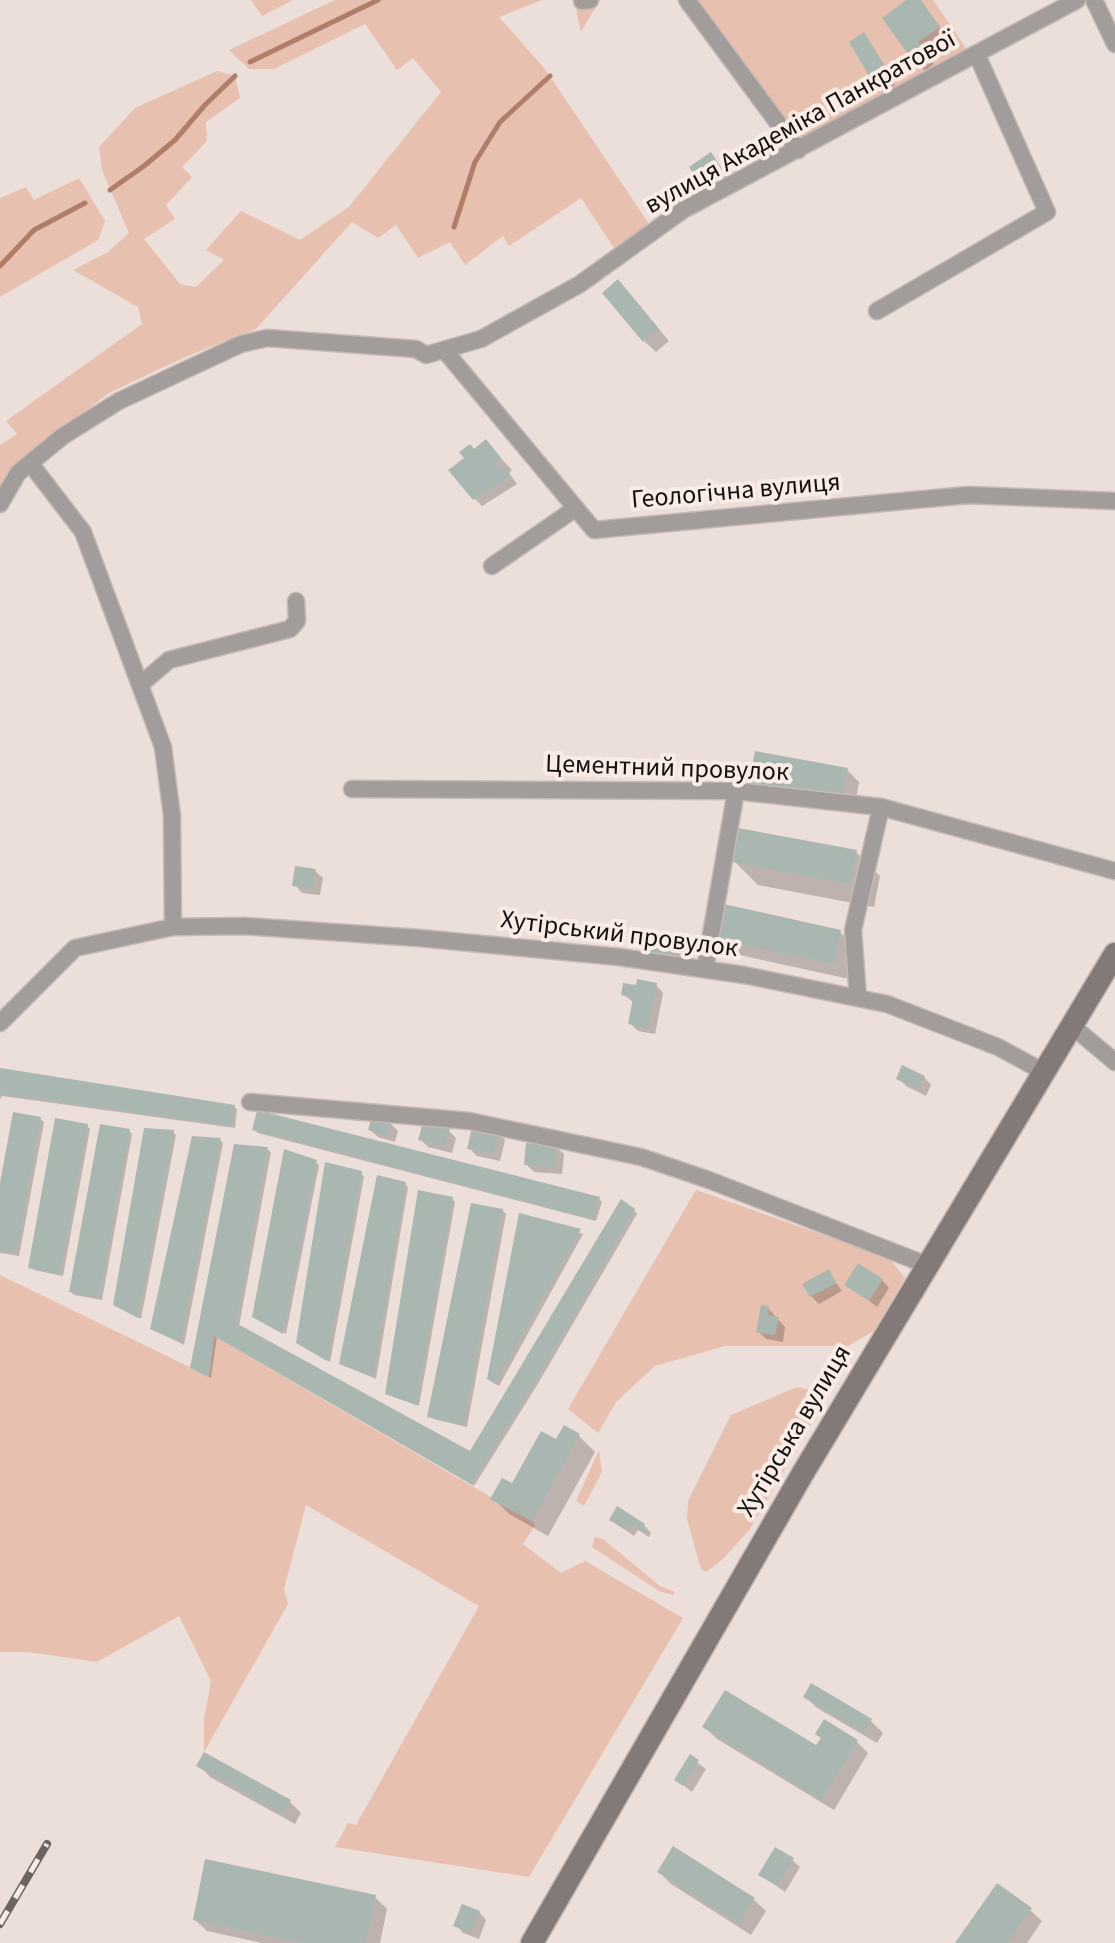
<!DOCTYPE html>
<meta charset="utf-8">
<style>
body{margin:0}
canvas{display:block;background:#ecded9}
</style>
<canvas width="1115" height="1943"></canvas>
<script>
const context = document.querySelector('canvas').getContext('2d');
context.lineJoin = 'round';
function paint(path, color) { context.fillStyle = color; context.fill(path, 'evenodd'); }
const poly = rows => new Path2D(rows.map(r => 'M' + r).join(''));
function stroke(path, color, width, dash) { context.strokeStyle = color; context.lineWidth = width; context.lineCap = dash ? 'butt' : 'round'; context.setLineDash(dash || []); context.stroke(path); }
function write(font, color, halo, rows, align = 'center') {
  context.font = font + ' "Source Sans 3",sans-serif'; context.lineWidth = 8; context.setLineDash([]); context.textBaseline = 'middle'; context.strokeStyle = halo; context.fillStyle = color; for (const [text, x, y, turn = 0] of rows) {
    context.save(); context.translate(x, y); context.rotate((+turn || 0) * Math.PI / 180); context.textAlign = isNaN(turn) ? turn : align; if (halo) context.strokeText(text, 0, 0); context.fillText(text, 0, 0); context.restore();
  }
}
const green = poly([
 [251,0,293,0,262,16],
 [335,0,542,0,499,17,545,69,649,224,614,248,581,198,509,246,503,236,465,265,450,242,418,258,396,225,378,238,352,222,256,329,185,357,109,393,30,454,4,479,0,487,0,445,17,434,6,421,142,324,138,307,73,270,108,252,129,233,102,170,99,147,135,108,217,71,235,76,240,98,206,122,207,141,182,167,192,177,166,205,175,219,144,239,180,284,196,287,224,260,206,250,241,211,300,240,349,207,441,92,413,58,397,70,365,24,274,69,249,69,229,50],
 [574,0,600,0,581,32],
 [691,0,933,0,968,51,798,144],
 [79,178,105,221,98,240,0,297,0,198,26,187,34,200],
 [696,1190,889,1258,905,1278,874,1331,848,1346,725,1346,655,1366,616,1402,598,1433,568,1409],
 [0,1275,208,1376,214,1336,532,1521,535,1525,523,1544,561,1573,585,1561,683,1618,529,1877,335,1847,348,1823,356,1825,479,1606,306,1505,284,1589,288,1604,204,1752,204,1719,211,1681,179,1616,97,1662,28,1652,0,1652],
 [797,1387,807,1389,815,1396,815,1409,811,1424,750,1529,723,1559,706,1572,701,1569,687,1519,688,1501,731,1415],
 [599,1450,602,1472,584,1506,576,1501],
 [595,1537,603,1539,660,1586,675,1592,673,1595,659,1591,592,1547]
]);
const shadow = poly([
 [910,0,920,0,946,35,924,50,934,64,925,71,917,63],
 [867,38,895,85,883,92,880,89],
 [711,155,729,178,710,191,702,184],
 [630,294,669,341,656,352,644,341],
 [486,442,512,470,509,473,517,484,482,506,474,498,466,458],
 [847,770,859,782,854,811,763,794,751,782],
 [856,852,880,876,874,907,758,885,734,861],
 [315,871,323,878,320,895,302,893,295,885],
 [840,932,856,948,849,979,735,954,719,938],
 [674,937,682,945,680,962,653,959,646,951],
 [656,985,663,993,655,1034,638,1031,630,1023,634,1003,623,994,637,987],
 [0,1070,234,1106,237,1110,235,1128,2,1096,0,1099],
 [924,1077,931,1085,926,1096,906,1086,898,1078],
 [40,1119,44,1122,19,1256,0,1253,0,1194],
 [390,1123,398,1131,395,1142,378,1137,370,1130],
 [87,1126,90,1129,63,1276,34,1270,30,1267],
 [255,1130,599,1199,602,1202,596,1221,258,1133],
 [129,1131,132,1134,102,1300,74,1295,71,1292],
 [449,1131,456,1138,452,1153,428,1147,420,1139],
 [173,1132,176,1135,141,1319,115,1305],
 [498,1132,505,1140,500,1161,477,1156,469,1148],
 [220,1140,223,1143,184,1345,152,1328],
 [556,1147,564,1154,562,1174,534,1172,526,1164],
 [267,1149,271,1152,239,1326,471,1454,634,1210,637,1214,536,1387,474,1486,217,1337,211,1378,195,1370],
 [315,1162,319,1165,286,1334,254,1316],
 [361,1173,364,1177,330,1362,302,1345],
 [405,1184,408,1187,376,1379,341,1364],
 [452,1199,455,1202,419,1406,387,1393],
 [502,1210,506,1214,467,1427,433,1419,430,1416],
 [521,1215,583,1234,499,1386,493,1382],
 [828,1272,842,1291,819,1304,811,1296],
 [882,1280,889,1288,877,1307,847,1284],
 [768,1308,785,1327,783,1342,766,1339,758,1331],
 [579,1436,595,1452,548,1536,509,1514,493,1498,512,1486,557,1442],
 [611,1520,644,1525,651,1533,649,1537,638,1530,634,1536],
 [811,1685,871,1721,883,1733,877,1743,817,1708,805,1696],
 [705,1727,817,1748,856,1741,868,1753,834,1810,717,1739],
 [690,1757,706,1769,692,1792,676,1779],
 [199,1765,290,1802,301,1813,295,1824,210,1777],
 [792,1860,800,1867,785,1892,761,1875],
 [659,1872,754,1900,766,1911,751,1935,671,1884],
 [375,1897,387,1909,380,1943,262,1943,207,1931,195,1920],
 [1030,1910,1042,1921,1027,1943,957,1943],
 [479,1912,486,1920,479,1939,463,1933,456,1925]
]);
const stream = poly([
 [250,62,378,0],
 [110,190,144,166,175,140,205,105,235,76],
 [454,227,475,162,500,122,550,76],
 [0,266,34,230,85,203]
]);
const building = poly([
 [906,0,921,0,940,27,918,42,928,56,916,65,882,18],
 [864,32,894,81,878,91,849,42],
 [711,152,723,170,701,185,689,167],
 [618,279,659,329,643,342,602,293],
 [486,439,501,458,494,464,498,469,505,466,511,476,473,500,448,470,464,458,459,452,470,444,474,449],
 [755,751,848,768,842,800,749,782],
 [738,828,857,850,850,884,732,862],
 [295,866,316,869,313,889,292,886],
 [724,904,841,930,834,964,717,939],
 [646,932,675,935,673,955,644,952],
 [637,979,657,983,648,1028,628,1024,633,998,621,995,623,983,636,985],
 [902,1065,925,1076,918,1089,896,1079],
 [0,1068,235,1105,232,1126,0,1094],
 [257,1110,600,1197,593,1219,252,1130],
 [13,1112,41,1117,16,1254,0,1251,0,1183],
 [372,1116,391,1121,387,1136,368,1130],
 [55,1118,88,1124,60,1274,28,1268],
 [423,1122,450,1129,445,1147,418,1140],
 [100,1124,130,1129,99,1298,69,1292],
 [473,1124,499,1131,493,1155,467,1149],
 [144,1128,174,1130,138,1318,113,1305],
 [192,1136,221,1138,181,1343,150,1329],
 [526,1143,557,1145,555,1167,524,1165],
 [234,1144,268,1147,236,1323,470,1451,621,1199,635,1209,534,1384,471,1484,214,1336,209,1377,190,1368],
 [284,1149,317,1160,283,1334,252,1317],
 [325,1162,362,1171,327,1361,296,1343],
 [377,1175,406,1182,373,1377,339,1364],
 [418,1190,453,1197,416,1405,385,1394],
 [471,1203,503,1209,464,1425,427,1417],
 [519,1213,581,1229,495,1384,487,1379],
 [858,1263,883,1279,869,1301,844,1285],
 [829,1269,836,1283,810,1297,802,1284],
 [761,1305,769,1306,768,1315,779,1317,775,1335,756,1332],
 [564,1425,580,1434,532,1521,490,1499,502,1478,512,1483,541,1431,556,1439],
 [617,1506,645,1524,641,1531,630,1524,626,1530,609,1520],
 [811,1683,872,1719,864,1733,803,1697],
 [725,1690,816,1745,821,1738,815,1734,824,1719,858,1740,822,1800,702,1727],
 [204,1752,291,1800,283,1814,196,1766],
 [690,1754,699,1760,683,1786,674,1780],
 [673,1846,755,1898,739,1924,657,1872],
 [775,1847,794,1858,777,1886,758,1875],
 [205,1859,376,1895,366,1943,302,1943,193,1920],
 [997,1883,1032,1908,1007,1943,955,1943],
 [462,1904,480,1911,471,1933,453,1926]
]);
const minor = poly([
 [687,0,798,150],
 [1094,0,1115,44],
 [582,1,590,0],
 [877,311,1047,212,977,55],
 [445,351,594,530,968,495,1115,501],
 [30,463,83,532,163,747,172,816,173,927],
 [0,504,18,473,63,436,119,401,241,344,267,338,416,349,426,355,481,339,580,284,683,210,1077,0],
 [492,566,576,508],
 [140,685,169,660,290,629,297,621,296,601],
 [352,789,736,791,881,807,1115,871],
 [705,969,736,791],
 [858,998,853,930,881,807],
 [0,1023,75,948,173,927,244,926,419,938,619,957,744,975,887,1004,998,1047,1044,1072],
 [1072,1026,1115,1062],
 [250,1102,469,1121,641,1157,709,1180,927,1265]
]);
const secondary = poly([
 [532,1943,803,1473,1115,954]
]);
const rail = poly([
 [0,1924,47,1844]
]);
const streetNames = [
 ["вулиця Академіка Панкратової",801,124,-29],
 ["Геологічна вулиця",736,493,-5],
 ["Цементний провулок",667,770,2],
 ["Хутірський провулок",619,936,7],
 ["Хутірська вулиця",796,1432,-59]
];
paint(green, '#e8c0b0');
paint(shadow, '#0003');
stroke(stream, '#b07d68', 5);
paint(building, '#aab7b1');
stroke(minor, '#c5b9b5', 19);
stroke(secondary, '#c5b9b5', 25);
stroke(minor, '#a29c9a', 16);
stroke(secondary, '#837a77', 22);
stroke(rail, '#6c6461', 8);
stroke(rail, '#f9ebe6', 5, [15]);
write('26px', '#15110f', '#f9ebe6', streetNames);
</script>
